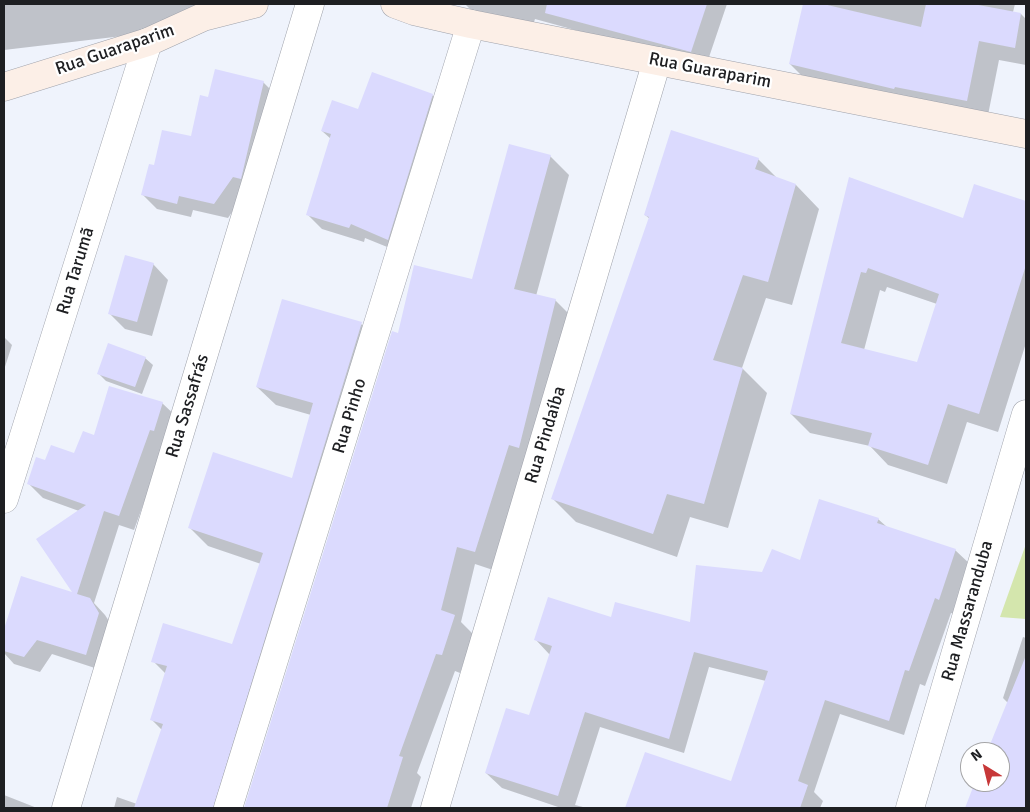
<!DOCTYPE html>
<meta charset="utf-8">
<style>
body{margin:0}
#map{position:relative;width:1030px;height:812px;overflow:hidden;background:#eff3fc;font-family:Signika,sans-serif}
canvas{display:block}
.frame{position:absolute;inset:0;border:5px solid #1e1f22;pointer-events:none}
.north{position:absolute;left:960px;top:742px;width:50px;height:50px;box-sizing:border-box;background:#fff;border:1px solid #a5a5a7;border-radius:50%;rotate:324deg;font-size:14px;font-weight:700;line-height:20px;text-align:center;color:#1e1f22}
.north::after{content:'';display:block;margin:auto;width:18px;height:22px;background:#c73839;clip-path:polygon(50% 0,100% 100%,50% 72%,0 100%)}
</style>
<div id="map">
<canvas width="1030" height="812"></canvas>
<div class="frame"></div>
<div class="north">N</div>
</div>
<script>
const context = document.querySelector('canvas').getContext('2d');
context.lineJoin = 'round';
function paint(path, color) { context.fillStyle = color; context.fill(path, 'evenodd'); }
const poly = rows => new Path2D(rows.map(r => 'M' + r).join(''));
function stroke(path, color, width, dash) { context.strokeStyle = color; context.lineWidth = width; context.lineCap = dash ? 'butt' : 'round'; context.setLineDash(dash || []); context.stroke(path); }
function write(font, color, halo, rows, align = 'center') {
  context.font = font + ' Signika,sans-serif'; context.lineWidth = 4.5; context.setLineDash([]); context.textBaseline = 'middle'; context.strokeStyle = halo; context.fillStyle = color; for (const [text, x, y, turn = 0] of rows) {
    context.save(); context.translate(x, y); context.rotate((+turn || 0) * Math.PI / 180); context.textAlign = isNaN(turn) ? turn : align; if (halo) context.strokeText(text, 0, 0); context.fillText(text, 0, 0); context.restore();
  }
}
const green = poly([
 [1026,544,1026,619,1000,617]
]);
const shadow = poly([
 [4,4,253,4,216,25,4,50],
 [465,4,727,4,706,66,535,19,531,31,479,18],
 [805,4,827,6,828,4,1015,4,1013,12,1021,14,1026,19,1026,65,999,60,987,120,810,84,790,64],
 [263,82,277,96,247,190,228,218,193,210,191,217,157,209,143,195,155,167,192,138,209,98],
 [432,95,447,109,402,253,365,238,364,242,322,229,308,215,331,139,322,131],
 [550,156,569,175,536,296,555,300,574,319,493,570,475,564,461,622,473,634,460,673,455,671,417,773,421,777,411,808,246,808,393,333,398,334,473,281],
 [758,159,777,178,796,185,819,209,792,305,766,298,742,368,767,393,728,528,690,517,677,557,576,522,552,498,650,219,645,215],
 [850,178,964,220,975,186,1026,202,1026,343,998,432,967,422,947,484,888,465,870,446,810,433,791,414],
 [887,287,937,304,918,363,864,350,880,290,885,292],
 [153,264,168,280,152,336,125,329,110,314],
 [361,324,380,342,235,808,114,808,117,797,137,804,162,730,152,720,166,674,153,661,233,646,261,564,208,546,190,528,292,480,311,415,276,405,257,387],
 [4,337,12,345,4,370],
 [145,358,153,365,142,394,106,381,98,373],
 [162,403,178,418,165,444,134,530,119,525,94,603,105,615,114,629,101,670,52,654,40,672,14,664,4,653,4,633,21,578,75,595,79,511,43,498,28,483,46,462,75,454,95,437],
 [878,519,887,527,955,550,971,565,954,614,951,613,925,686,920,684,904,735,840,714,814,792,823,801,820,808,640,808,630,798,730,789,766,681,709,667,684,753,600,727,575,805,587,808,561,808,502,788,486,773,530,717,550,655,536,640,612,618,691,623,763,573,800,562],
 [1023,637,1026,638,1026,808,967,808,975,782,1000,782,1000,752,988,752,1008,703,1003,698],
 [4,795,37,808,4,808]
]);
const building = poly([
 [547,4,707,4,691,52,545,13],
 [803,4,823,4,921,27,926,4,973,4,1021,13,1015,48,979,41,967,101,895,87,894,89,789,64],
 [215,69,264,81,241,179,233,177,214,204,179,196,177,204,141,195,149,164,154,165,162,130,191,136,200,95,208,97],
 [372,72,433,94,388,240,351,224,349,228,306,215,331,134,321,131,332,100,358,109],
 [671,130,759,158,755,169,796,184,768,282,743,275,713,360,743,368,704,504,667,494,653,534,551,499,649,217,644,215],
 [509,144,551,155,514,289,556,299,519,448,509,445,475,552,457,547,441,610,455,615,442,655,436,654,399,756,403,757,387,808,244,808,392,331,398,333,414,265,472,279],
 [849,177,963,218,974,184,1026,201,1026,265,979,414,948,404,928,465,868,446,872,433,790,414],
 [868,268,939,294,917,362,841,343,861,272,866,273],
 [125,255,154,263,137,322,108,314],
 [282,299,362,322,213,808,134,808,163,724,150,720,167,666,151,662,163,623,232,644,263,553,188,528,213,452,292,478,313,403,256,387],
 [108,343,146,357,135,387,97,374],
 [109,386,163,402,154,431,150,430,119,516,104,511,77,594,90,598,99,613,86,655,37,640,24,657,4,651,4,629,21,576,72,592,36,539,86,505,27,484,36,457,45,460,51,445,74,453,83,431,94,435],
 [819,499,879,518,877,523,956,549,939,600,935,598,909,671,905,670,889,721,825,700,798,781,808,785,800,808,625,808,645,752,731,781,768,671,694,652,669,739,585,712,558,796,485,773,506,708,529,715,552,646,534,640,548,597,611,617,615,602,690,622,696,565,762,572,772,549,800,560],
 [1025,658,1026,808,965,808,975,782,1000,782,1000,752,987,752]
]);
const street = poly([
 [4,499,148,42],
 [66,808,310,4],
 [228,808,471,24],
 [435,808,657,61],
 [910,808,1026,414]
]);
const secondary = poly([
 [395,4,414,11,471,24,1026,134],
 [4,87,148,42,203,17,254,4]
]);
const streetNames = [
 ["Rua Guaraparim",115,50,-19],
 ["Rua Guaraparim",710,71,11],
 ["Rua Tarumã",76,271,-73],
 ["Rua Sassafrás",188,406,-73],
 ["Rua Pinho",350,416,-73],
 ["Rua Pindaíba",546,435,-73],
 ["Rua Massaranduba",968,611,-74]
];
paint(green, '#d4e6ad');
paint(shadow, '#0003');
paint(building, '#dbdafe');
stroke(street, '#9fa2ab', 29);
stroke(secondary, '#9fa2ab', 29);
stroke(street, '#fff', 28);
stroke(secondary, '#fcefe7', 28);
write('18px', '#1e1f22', '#fff', streetNames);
</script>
